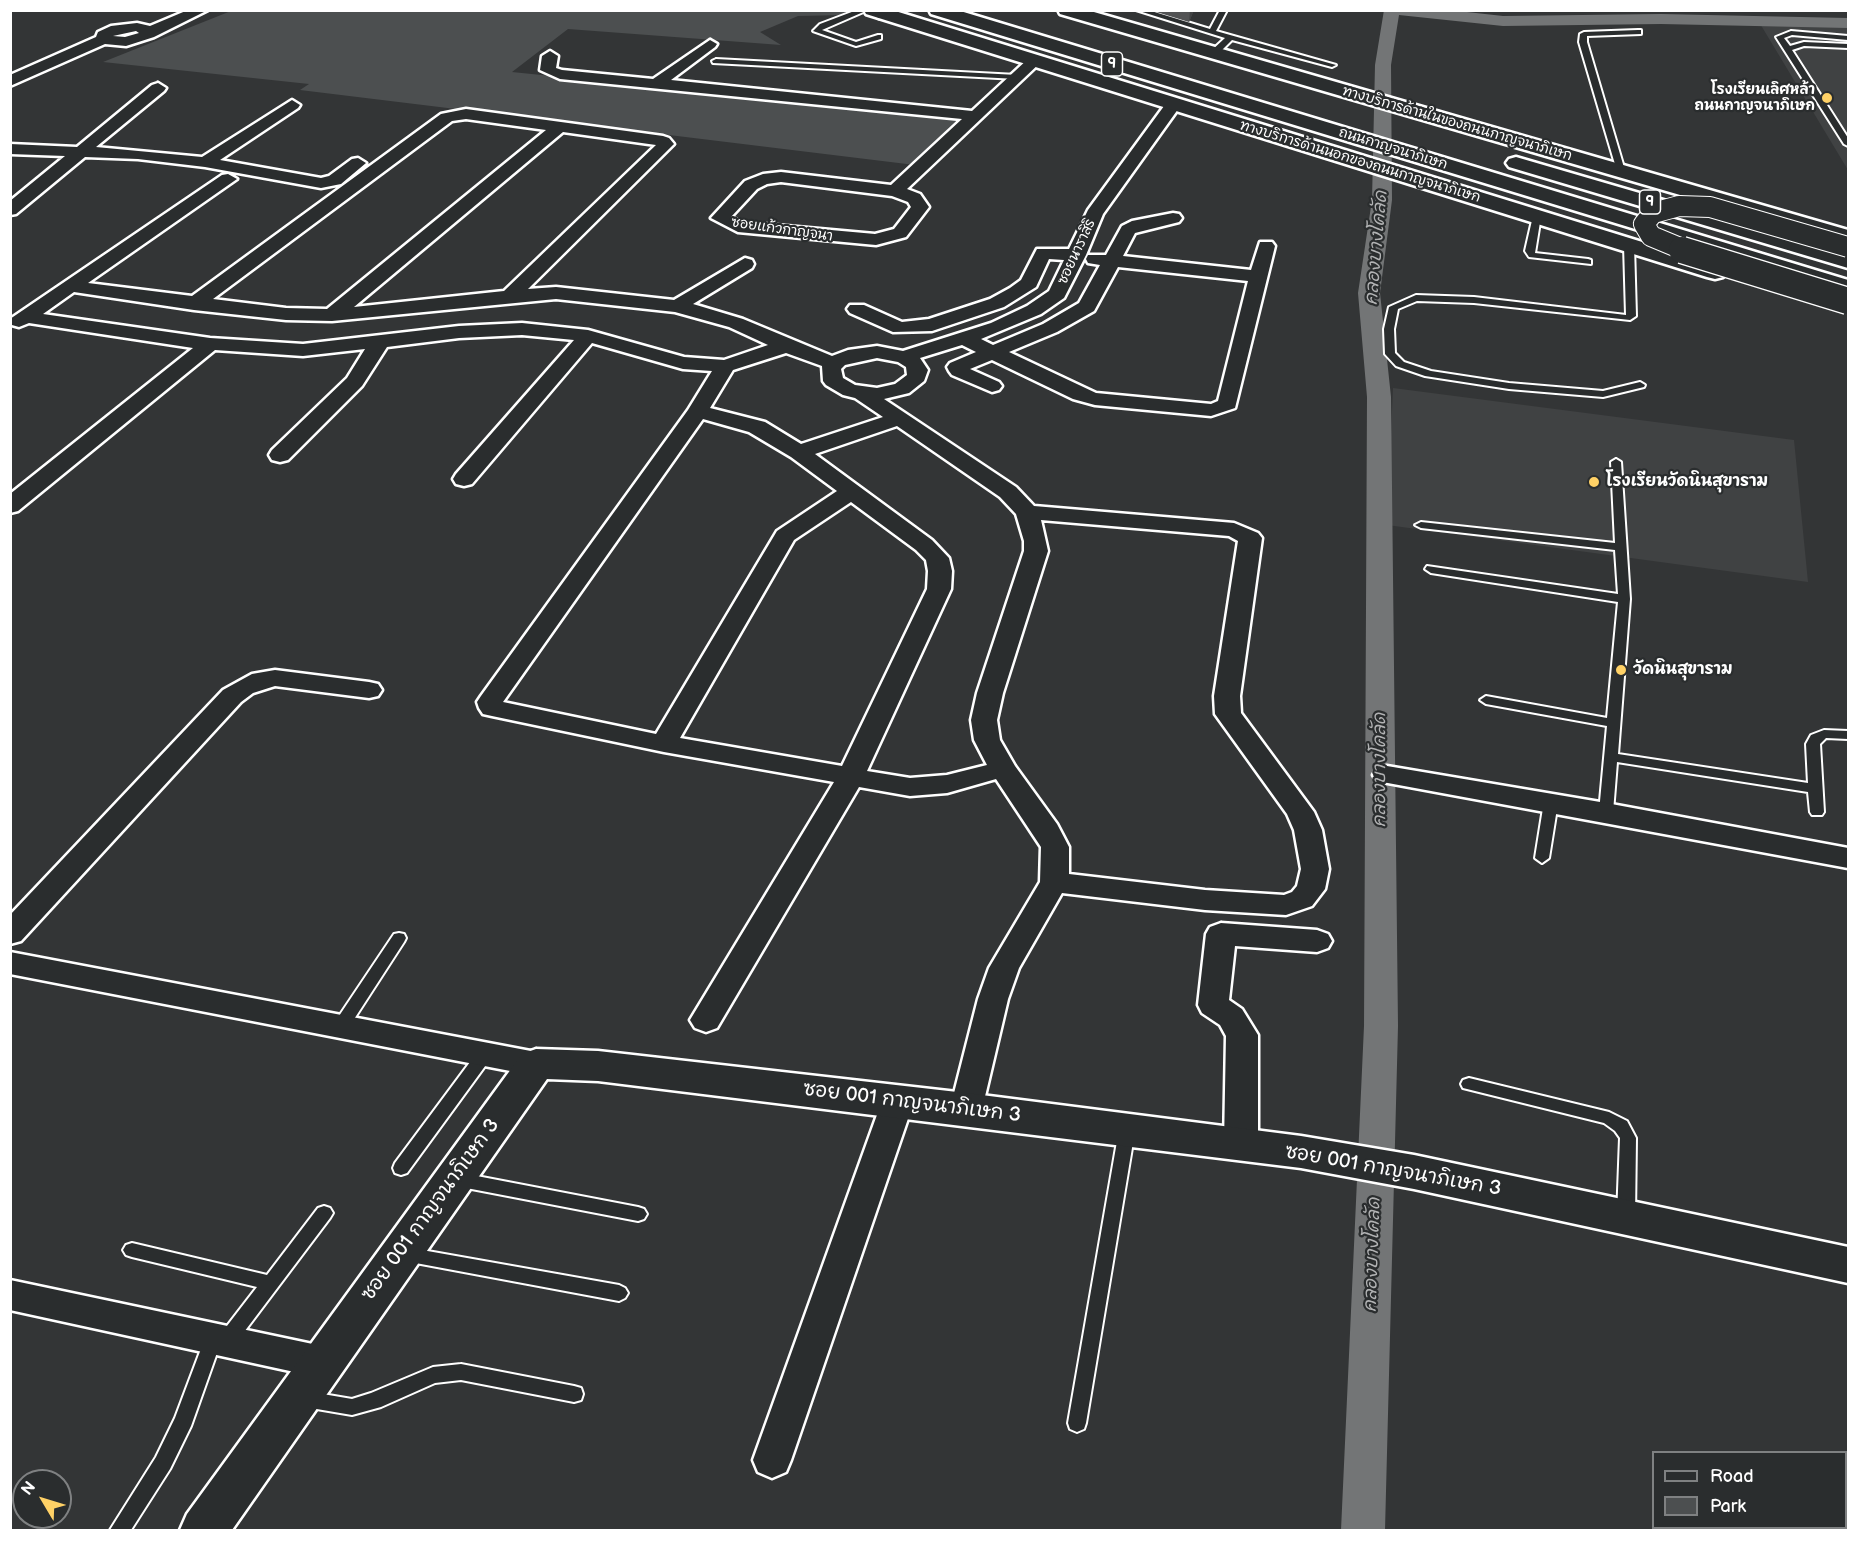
<!DOCTYPE html>
<meta charset="utf-8">
<style>
body{margin:0}
#map{position:relative;width:1859px;height:1541px;overflow:hidden;background:#333536;font-family:"Balsamiq Sans",sans-serif}
canvas{display:block}
.frame{position:absolute;inset:0;border:12px solid #fff;pointer-events:none}
.legend{position:absolute;left:1652px;top:1451px;width:195px;height:78px;box-sizing:border-box;background:#2a2d2e;border:2px solid #7f8182;margin:0;padding:8px 10px;list-style:none;font-size:18px;color:#fff}
.legend li{display:flex;align-items:center;gap:12px;height:30px}
.legend b{width:30px;border:2px solid #7f8182}
.north{position:absolute;left:12px;top:1469px;width:60px;height:60px;box-sizing:border-box;background:#2a2d2e;border:2px solid #7f8182;border-radius:50%;rotate:308deg;font-size:16px;font-weight:700;line-height:24px;text-align:center;color:#fff}
.north::after{content:'';display:block;margin:auto;width:21px;height:27px;background:#ffd166;clip-path:polygon(50% 0,100% 100%,50% 72%,0 100%)}
</style>
<div id="map">
<canvas width="1859" height="1541"></canvas>
<div class="frame"></div>
<ul class="legend">
<li><b style="height:8px;background:#2a2d2e"></b>Road</li>
<li><b style="height:16px;background:#4c4f50"></b>Park</li>
</ul>
<div class="north">N</div>
</div>
<script>
const context = document.querySelector('canvas').getContext('2d');
context.lineJoin = 'round';
function paint(path, color) { context.fillStyle = color; context.fill(path, 'evenodd'); }
const poly = rows => new Path2D(rows.map(r => 'M' + r).join(''));
function stroke(path, color, width, dash) { context.strokeStyle = color; context.lineWidth = width; context.lineCap = dash ? 'butt' : 'round'; context.setLineDash(dash || []); context.stroke(path); }
function write(font, color, halo, rows, align = 'center') {
  context.font = font + ' "Balsamiq Sans","Playpen Sans Thai",sans-serif'; context.lineWidth = 4.5; context.setLineDash([]); context.textBaseline = 'middle'; context.strokeStyle = halo; context.fillStyle = color; for (const [text, x, y, turn = 0] of rows) {
    context.save(); context.translate(x, y); context.rotate((+turn || 0) * Math.PI / 180); context.textAlign = isNaN(turn) ? turn : align; if (halo) context.strokeText(text, 0, 0); context.fillText(text, 0, 0); context.restore();
  }
}
const built = poly([
 [1759,22,1848,25,1848,170],
 [1393,388,1794,440,1808,582,1387,525]
]);
const green = poly([
 [231,11,845,12,846,15,798,16,760,32,781,45,568,29,512,72,962,118,915,165,300,90,309,84,103,62]
]);
const canal = poly([
 [1384,10,1449,10,1503,16,1661,14,1848,18,1848,28,1661,24,1503,26,1399,15,1391,65,1392,200,1380,293,1391,397,1398,1026,1385,1530,1341,1530,1364,1026,1367,397,1358,293,1372,200,1375,65,1384,10]
]);
const lane = poly([
 [857,10,868,10,822,30,856,42,878,35,881,35,881,39,856,46,813,31,820,24,857,10],
 [1136,10,1148,10,1210,29,1220,10,1227,10,1216,31,1336,65,1332,67,1232,40,1216,56,1210,56,1210,52,1225,38,1136,10],
 [1638,30,1641,30,1641,34,1587,36,1587,42,1625,171,1621,174,1617,171,1579,42,1580,34,1584,32,1638,30],
 [1791,31,1848,36,1848,40,1792,35,1784,38,1790,46,1804,42,1848,44,1848,48,1804,46,1792,50,1848,138,1848,146,1844,144,1776,37,1791,31],
 [716,59,1017,75,1021,77,1017,79,713,63,712,61,716,59],
 [1537,213,1541,216,1535,253,1588,259,1591,260,1591,264,1529,257,1525,251,1533,216,1537,213],
 [1629,242,1634,245,1636,316,1630,320,1474,303,1417,301,1398,309,1394,329,1395,353,1404,362,1431,371,1509,383,1603,391,1640,382,1645,385,1644,387,1603,397,1509,389,1425,376,1396,366,1385,354,1384,329,1389,307,1416,295,1474,297,1626,315,1624,245,1629,242],
 [1616,459,1621,462,1630,599,1618,754,1808,783,1806,744,1811,735,1824,730,1848,731,1848,739,1826,738,1820,744,1824,812,1822,815,1812,815,1810,812,1808,792,1617,762,1613,812,1611,815,1601,815,1599,812,1607,726,1486,704,1480,700,1486,696,1607,718,1618,602,1431,573,1425,569,1427,566,1618,594,1615,550,1421,528,1415,525,1421,522,1615,543,1611,462,1616,459],
 [1551,797,1558,802,1549,858,1542,863,1535,858,1544,802,1551,797],
 [399,933,404,934,406,938,404,942,347,1030,341,1032,335,1030,333,1026,335,1022,394,934,399,933],
 [485,1048,491,1050,493,1054,491,1058,407,1173,401,1175,395,1173,393,1168,395,1163,479,1050,485,1048],
 [1469,1078,1609,1112,1627,1121,1636,1138,1635,1217,1632,1222,1626,1224,1620,1222,1617,1217,1620,1138,1615,1131,1604,1123,1463,1088,1461,1084,1463,1080,1469,1078],
 [1127,1124,1133,1125,1135,1130,1086,1423,1084,1429,1077,1432,1070,1429,1068,1423,1119,1130,1121,1125,1127,1124],
 [456,1172,638,1207,644,1209,647,1214,644,1219,638,1221,456,1186,450,1184,448,1179,450,1174,456,1172],
 [324,1206,330,1208,333,1213,330,1218,232,1348,226,1350,219,1347,191,1426,170,1469,131,1530,110,1530,156,1457,175,1418,207,1333,213,1331,220,1335,257,1287,132,1257,126,1255,123,1250,126,1245,132,1243,267,1275,318,1208,324,1206],
 [405,1247,619,1285,625,1288,628,1293,625,1298,619,1301,405,1261,399,1259,396,1254,399,1249,405,1247],
 [461,1364,574,1386,581,1388,583,1394,581,1400,574,1402,461,1380,435,1383,381,1407,352,1415,305,1407,298,1405,296,1399,298,1393,305,1391,352,1399,371,1393,433,1367,461,1364]
]);
const street = poly([
 [188,10,208,10,154,37,126,46,105,44,10,86,10,75,96,37,98,32,111,26,137,23,150,26,188,10],
 [136,31,139,33,125,37,113,36,136,31],
 [710,40,717,44,715,47,671,80,972,111,1029,58,1034,56,1042,61,907,189,920,194,929,207,906,237,876,245,738,232,711,218,745,181,763,174,781,172,891,185,962,119,560,79,540,70,542,56,550,51,558,56,556,68,562,70,653,79,710,40],
 [781,182,892,196,908,202,911,207,894,229,875,234,742,222,731,217,757,189,767,184,781,182],
 [158,83,166,88,164,91,96,147,202,157,292,100,300,105,298,108,220,160,321,178,329,176,352,159,358,158,366,163,341,184,321,188,205,167,138,159,85,157,16,214,10,215,10,201,65,156,10,154,10,144,77,147,152,85,158,83],
 [1173,100,1181,105,1103,214,1086,255,1064,298,1041,314,981,339,993,345,1043,324,1079,303,1100,265,1088,263,1086,259,1088,255,1106,255,1122,226,1132,221,1173,213,1179,214,1182,218,1179,222,1135,233,1123,256,1251,270,1260,242,1272,242,1275,246,1235,408,1211,416,1095,405,1073,399,992,360,970,369,999,382,1002,386,999,390,992,392,952,375,949,371,947,367,950,363,976,352,962,345,920,358,928,370,924,381,909,393,884,399,1016,487,1034,506,1234,523,1258,533,1262,538,1240,696,1241,713,1314,812,1322,830,1329,869,1325,889,1312,906,1286,915,1205,910,1062,893,1019,968,1008,999,982,1109,978,1118,966,1122,954,1118,950,1109,978,999,989,968,1040,882,1041,847,996,779,947,793,910,796,859,787,717,1028,706,1032,695,1028,690,1020,834,782,664,752,492,716,483,714,479,708,477,702,481,696,688,410,712,371,683,369,592,343,472,484,464,486,456,484,453,479,456,474,574,340,522,335,459,338,387,347,362,386,288,460,280,462,272,460,269,455,272,450,347,378,365,349,303,356,215,350,18,511,10,513,10,494,193,348,29,323,19,327,12,325,10,319,222,175,228,174,237,179,88,283,192,296,441,114,466,109,663,136,669,138,674,144,528,289,556,287,674,300,745,258,752,260,754,264,752,268,693,304,743,319,832,356,848,350,877,346,903,351,991,323,1027,306,1049,291,1064,260,1049,259,1036,287,1004,307,932,331,893,332,850,313,847,309,850,305,864,305,902,322,929,319,990,299,1010,288,1021,280,1037,249,1069,249,1088,210,1167,102,1173,100],
 [466,119,546,130,327,309,286,308,213,299,452,121,466,119],
 [563,132,656,145,504,291,354,307,563,132],
 [1118,267,1248,281,1218,401,1211,404,1096,393,1009,352,1057,332,1094,311,1118,267],
 [74,292,194,310,286,320,332,321,556,299,675,312,729,327,768,345,724,360,684,357,588,330,522,323,459,326,303,344,210,338,43,314,74,292],
 [786,353,822,366,823,381,826,385,843,395,855,398,883,417,801,444,765,422,710,408,733,370,786,353],
 [877,358,898,362,906,367,907,375,895,384,877,388,855,385,843,378,841,369,845,365,877,358],
 [703,419,749,432,791,457,837,491,777,531,656,734,503,702,703,419],
 [897,426,1000,497,1016,514,1024,541,1024,551,977,693,971,720,974,740,987,765,947,775,910,778,867,771,951,589,952,571,949,558,932,540,815,454,897,426],
 [851,502,916,550,926,560,928,571,927,589,842,766,680,738,794,540,851,502],
 [1041,520,1229,536,1238,541,1214,696,1215,714,1287,814,1294,830,1301,869,1297,886,1292,892,1284,895,1205,890,1069,874,1069,847,1057,824,1015,766,1000,740,997,720,1003,693,1048,551,1041,520],
 [275,670,369,682,378,684,382,690,378,696,369,698,275,686,253,693,241,702,21,941,10,944,10,915,223,690,252,674,275,670],
 [1387,766,1606,803,1848,848,1848,868,1377,781,1373,775,1377,769,1387,766],
 [1221,923,1317,930,1328,934,1332,941,1328,948,1317,952,1235,946,1229,1000,1242,1009,1258,1035,1258,1145,1253,1154,1241,1158,1229,1154,1224,1145,1226,1036,1220,1025,1202,1013,1198,1005,1206,934,1210,927,1221,923],
 [10,952,536,1052,547,1055,552,1064,547,1073,536,1076,10,974,10,952],
 [898,1088,909,1092,914,1101,791,1460,786,1472,772,1478,758,1472,753,1460,882,1101,887,1092,898,1088],
 [10,1280,322,1346,335,1351,340,1362,335,1373,322,1378,10,1310,10,1280]
]);
const secondary = poly([
 [864,10,892,10,1723,267,1726,272,1723,277,1715,279,1707,277,866,14,864,10],
 [1058,10,1087,10,1848,230,1848,244,1060,14,1058,10],
 [536,1049,598,1051,966,1093,1301,1136,1414,1155,1848,1247,1848,1283,1414,1189,1301,1168,598,1081,547,1079,232,1530,180,1530,187,1514,522,1054,536,1049]
]);
const primary = poly([
 [865,10,886,10,888,13,879,18,865,10]
]);
const highway = poly([
 [929,10,957,10,1848,280,1848,294,931,14,929,10],
 [1516,157,1848,254,1848,268,1509,167,1506,163,1509,159,1516,157]
]);
const secondaryBridgeFar1 = poly([
 [1687,251,1651,236,1644,224,1653,213,1679,206,1710,207,1848,247]
]);
const secondaryBridge = poly([
 [1682,250,1848,301]
]);
const wall = poly([
 [1150,10,1194,10,1189,22]
]);
const shadedWall = poly([
 [1190,10,1194,10,1189,22]
]);
const markers = [
 [1827,98,6,"#ffd166"],
 [1594,482,6,"#ffd166"],
 [1621,670,6,"#ffd166"]
];
const farPoinames = [
 ["โรงเรียนเลิศหล้า",1815,90],
 ["ถนนกาญจนาภิเษก",1815,106]
];
const farStreetnames = [
 ["ทางบริการด้านในของถนนกาญจนาภิเษก",1457,124,16],
 ["ถนนกาญจนาภิเษก",1393,149,17],
 ["ทางบริการด้านนอกของถนนกาญจนาภิเษก",1360,162,17],
 ["ซอยแก้วกาญจนา",782,230,8],
 ["ซอยนาราสิริ",1077,252,-65]
];
const shields = [
 [1112,64,21],
 [1650,202,21]
];
const shieldNames = [
 ["9",1112,64],
 ["9",1650,202]
];
const poiNames = [
 ["โรงเรียนวัดนินสุขาราม",1606,482],
 ["วัดนินสุขาราม",1633,670]
];
const waterNames = [
 ["คลองบางโคลัด",1377,248,-85],
 ["คลองบางโคลัด",1380,770,-90],
 ["คลองบางโคลัด",1373,1255,-88]
];
const nearStreetnames = [
 ["ซอย 001 กาญจนาภิเษก 3",912,1103,7],
 ["ซอย 001 กาญจนาภิเษก 3",1393,1171,10],
 ["ซอย 001 กาญจนาภิเษก 3",431,1210,-54]
];
paint(built, '#404243');
paint(green, '#4c4f50');
paint(canal, '#737576');
stroke(lane, '#fff', 4);
stroke(street, '#fff', 5);
stroke(secondary, '#fff', 5);
stroke(primary, '#fff', 5);
stroke(highway, '#fff', 5);
paint(lane, '#2a2d2e');
paint(street, '#2a2d2e');
paint(secondary, '#2a2d2e');
paint(primary, '#2a2d2e');
paint(highway, '#2a2d2e');
stroke(secondaryBridgeFar1, '#fff', 22, []);
stroke(secondaryBridge, '#fff', 29, []);
stroke(secondaryBridgeFar1, '#2a2d2e', 20);
stroke(secondaryBridge, '#2a2d2e', 26);
paint(wall, '#525354');
paint(shadedWall, '#424445');
for (const [x, y, r, color] of markers) { const dot = new Path2D(); dot.arc(x, y, r, 0, 2 * Math.PI); context.fillStyle = color; context.fill(dot); stroke(dot, '#2a2d2e', 2); }
write('bold 14px', '#fff', '#2a2d2e', farPoinames, 'right');
write('14px', '#fff', '#2a2d2e', farStreetnames);
for (const [x, y, w] of shields) { const box = new Path2D(); box.roundRect(x - w / 2, y - 12, w, 24, 4.5); context.fillStyle = '#2a2d2e'; context.fill(box); stroke(box, '#fff', 1.5); }
write('bold 15px', '#fff', null, shieldNames);
write('bold 16px', '#fff', '#2a2d2e', poiNames, 'left');
write('italic 18px', '#b2b3b4', '#2a2d2e', waterNames);
write('20px', '#fff', '#2a2d2e', nearStreetnames);
</script>
